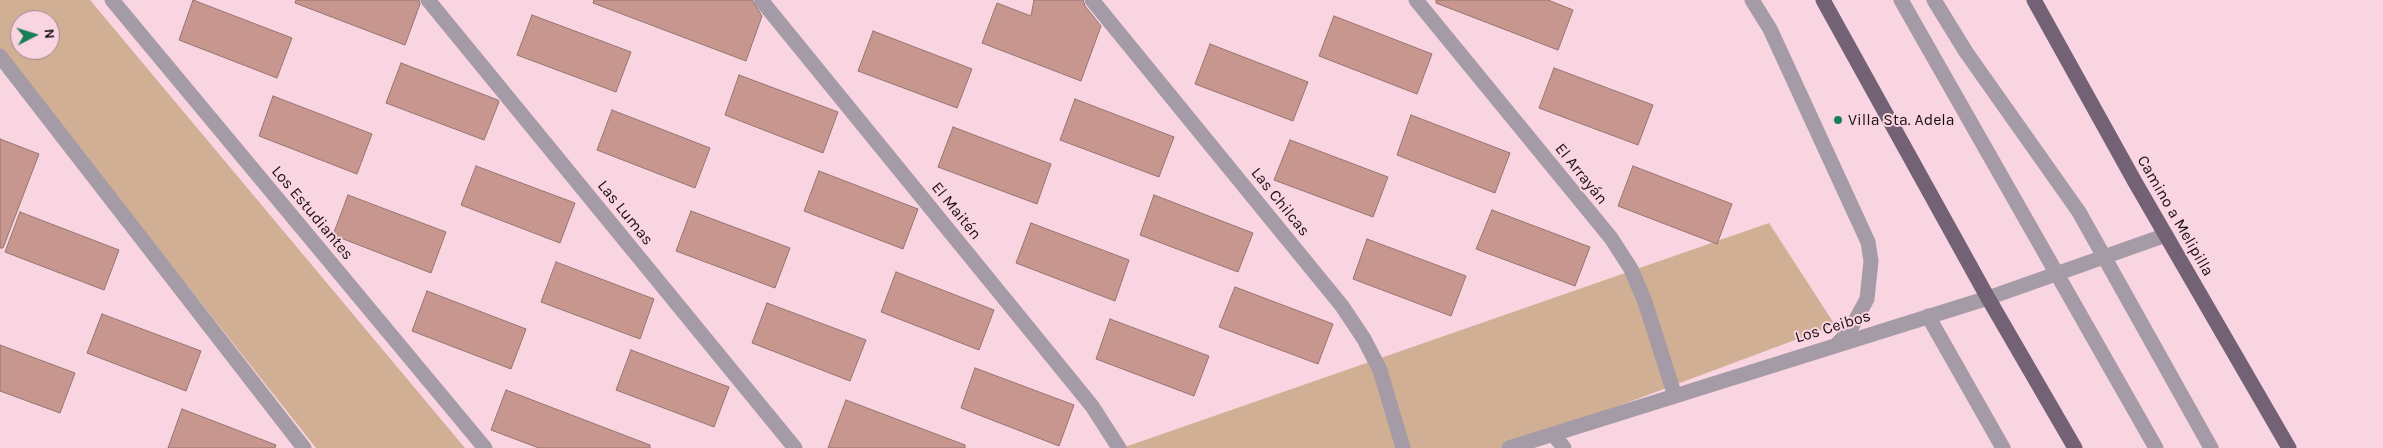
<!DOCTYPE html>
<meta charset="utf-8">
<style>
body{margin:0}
#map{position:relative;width:2383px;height:448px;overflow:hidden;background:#f9d4e1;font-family:Karla,sans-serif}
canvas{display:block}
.north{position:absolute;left:10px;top:10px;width:50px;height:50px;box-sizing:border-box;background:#f9d4e1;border:1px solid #a0858f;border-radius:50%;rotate:85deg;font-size:14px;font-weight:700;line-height:20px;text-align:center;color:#1b0f14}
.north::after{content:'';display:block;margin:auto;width:18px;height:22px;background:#197e58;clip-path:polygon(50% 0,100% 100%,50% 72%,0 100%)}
</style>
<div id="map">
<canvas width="2383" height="448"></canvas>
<div class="north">N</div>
</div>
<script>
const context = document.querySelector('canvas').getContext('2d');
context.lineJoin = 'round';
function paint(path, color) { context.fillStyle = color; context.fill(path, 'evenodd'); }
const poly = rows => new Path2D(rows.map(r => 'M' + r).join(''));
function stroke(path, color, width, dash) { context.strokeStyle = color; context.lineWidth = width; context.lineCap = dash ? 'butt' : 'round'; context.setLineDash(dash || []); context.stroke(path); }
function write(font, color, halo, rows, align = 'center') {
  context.font = font + ' Karla,sans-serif'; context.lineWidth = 4; context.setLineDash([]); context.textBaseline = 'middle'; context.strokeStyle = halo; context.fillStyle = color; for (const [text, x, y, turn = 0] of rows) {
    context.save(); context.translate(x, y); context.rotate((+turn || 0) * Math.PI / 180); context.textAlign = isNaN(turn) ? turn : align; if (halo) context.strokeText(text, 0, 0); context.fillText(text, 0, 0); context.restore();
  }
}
const green = poly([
 [0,0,90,0,465,448,316,448,0,49],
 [20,20,50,20,50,50,20,50],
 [1769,223,1835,325,1506,448,1122,448]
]);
const building = poly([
 [193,0,292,38,277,78,179,40,193,0],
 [296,0,419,0,420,4,405,45,295,3,296,0],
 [594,0,752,0,762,16,746,61,593,3,594,0],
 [1034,0,1083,0,1085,6,1101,26,1081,81,982,43,997,3,1031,16,1034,0],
 [1436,0,1548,0,1573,10,1558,50,1436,3,1436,0],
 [532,15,631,52,616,92,517,55,532,15],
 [1334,16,1432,54,1417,94,1319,56,1334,16],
 [873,31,972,69,957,108,858,71,873,31],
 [1210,44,1308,82,1293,121,1195,84,1210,44],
 [401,63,498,100,499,102,484,140,386,103,401,63],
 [1554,68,1653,105,1638,145,1539,108,1554,68],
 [739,75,838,112,823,153,725,115,739,75],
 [273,96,372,134,357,174,259,136,273,96],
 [1075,99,1174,137,1159,177,1060,140,1075,99],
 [612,110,710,148,695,188,597,150,612,110],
 [1411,115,1510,153,1495,193,1397,155,1411,115],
 [953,127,1051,164,1037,204,938,167,953,127],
 [0,139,39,154,3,248,0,248,0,139],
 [1290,140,1388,177,1373,217,1274,180,1290,140],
 [476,166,575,203,560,243,461,205,476,166],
 [1633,166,1732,204,1717,244,1618,206,1633,166],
 [819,171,918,209,903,249,804,211,819,171],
 [348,195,446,232,431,273,333,235,348,195],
 [1154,195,1253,233,1238,272,1140,235,1154,195],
 [1492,210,1590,247,1575,286,1476,249,1492,210],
 [691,211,790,248,775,288,676,251,691,211],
 [20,212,119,250,104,290,5,252,20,212],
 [1031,223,1129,260,1115,301,1016,263,1031,223],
 [1367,239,1466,276,1451,316,1353,279,1367,239],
 [556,262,654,299,640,339,541,302,556,262],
 [896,272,994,310,979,350,881,312,896,272],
 [1235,287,1333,324,1318,364,1219,327,1235,287],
 [427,291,526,329,511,369,412,331,427,291],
 [767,303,866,340,850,381,752,343,767,303],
 [102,314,201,351,186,391,87,353,102,314],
 [1110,319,1209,356,1194,396,1096,359,1110,319],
 [0,345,75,373,60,413,0,391,0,345],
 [631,350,729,387,714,427,616,390,631,350],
 [975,368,1074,405,1059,446,961,408,975,368],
 [506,390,650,445,650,448,539,448,491,430,506,390],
 [846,400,965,445,965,448,828,448,846,400],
 [182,409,276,445,275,448,168,448,182,409]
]);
const service = poly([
 [1901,0,2156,448],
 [1934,0,1966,52,2079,212,2211,448]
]);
const minor = poly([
 [112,0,485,448],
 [428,0,795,448],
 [761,0,1092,406,1119,448],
 [1092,0,1342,306,1364,339,1380,370,1403,448],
 [1416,0,1611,238,1631,269,1645,302,1675,396],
 [1752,0,1770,29,1868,242,1871,261,1867,299,1849,332,1838,343],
 [0,56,304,448],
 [1928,316,2003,448],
 [1553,434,1564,448],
 [1509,448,1988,298,2166,235]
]);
const primary = poly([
 [1823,0,1988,298,2075,448],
 [2034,0,2135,182,2289,448]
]);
const markers = [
 [1838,120,5,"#197e58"]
];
const poiNames = [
 ["Villa Sta. Adela",1848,120]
];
const streetNames = [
 ["El Arrayán",1581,174,51],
 ["Las Chilcas",1280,202,51],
 ["El Maitén",956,211,51],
 ["Los Estudiantes",312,213,50],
 ["Las Lumas",625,213,51],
 ["Camino a Melipilla",2175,216,60],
 ["Los Ceibos",1833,327,-17]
];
paint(green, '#d0af94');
paint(building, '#c7978f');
stroke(building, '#96746f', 1);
stroke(service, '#a59ba6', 15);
stroke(minor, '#a59ba6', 15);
stroke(primary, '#736276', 15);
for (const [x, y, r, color] of markers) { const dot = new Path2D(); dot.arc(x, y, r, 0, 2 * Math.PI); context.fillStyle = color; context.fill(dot); stroke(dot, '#f9d4e1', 2); }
write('16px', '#1b0f14', '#f9d4e1', poiNames, 'left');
write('16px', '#1b0f14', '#f9d4e1', streetNames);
</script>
